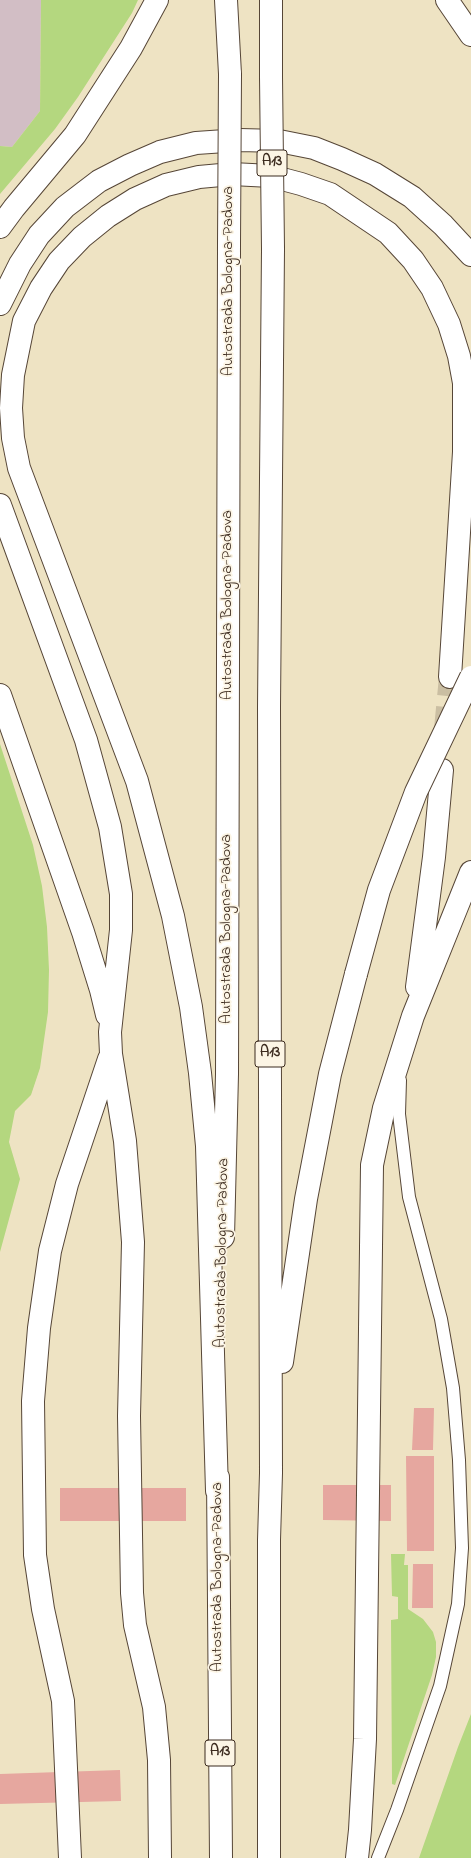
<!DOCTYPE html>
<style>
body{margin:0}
canvas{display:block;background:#eee3c3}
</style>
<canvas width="471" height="1858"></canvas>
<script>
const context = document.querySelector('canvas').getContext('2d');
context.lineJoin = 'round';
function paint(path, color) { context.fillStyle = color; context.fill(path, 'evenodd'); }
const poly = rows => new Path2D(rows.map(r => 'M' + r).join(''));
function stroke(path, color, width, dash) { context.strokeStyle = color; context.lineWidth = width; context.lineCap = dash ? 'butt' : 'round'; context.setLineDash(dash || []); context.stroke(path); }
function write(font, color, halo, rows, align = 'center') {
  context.font = font + ' "Indie Flower",sans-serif'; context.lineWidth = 3.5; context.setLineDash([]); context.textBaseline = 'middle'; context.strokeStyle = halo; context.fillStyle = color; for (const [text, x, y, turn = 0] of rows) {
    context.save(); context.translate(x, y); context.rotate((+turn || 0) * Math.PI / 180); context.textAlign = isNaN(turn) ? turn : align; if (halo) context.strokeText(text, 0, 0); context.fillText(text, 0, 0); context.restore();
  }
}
const industrial = poly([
 [0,0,41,0,40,111,12,147,0,146]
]);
const green = poly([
 [41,0,138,0,132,13,78,97,55,129,0,194,0,146,12,147,40,111],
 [0,744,33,845,42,886,47,927,49,970,48,1012,40,1068,31,1095,15,1111,9,1142,20,1179,0,1252],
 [391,1554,405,1554,404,1565,408,1565,408,1609,423,1619,433,1632,436,1642,436,1657,432,1675,395,1785,392,1784,391,1620,398,1619,398,1597,392,1596],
 [471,1714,471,1858,419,1858,458,1747]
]);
const building = poly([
 [414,1408,434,1408,433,1450,412,1450],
 [406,1456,434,1456,434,1551,407,1551],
 [323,1485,391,1485,391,1521,323,1520],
 [60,1488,186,1488,186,1521,60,1521],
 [413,1564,433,1564,433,1608,412,1608],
 [120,1770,121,1801,0,1804,0,1774]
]);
const motorwayTunnel = poly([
 [445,729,450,677]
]);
const service = poly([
 [378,1858,397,1810,440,1686,458,1604,462,1548,459,1460,453,1388,441,1319,409,1197,399,1114,400,1080]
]);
const motorway = poly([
 [226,0,230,74],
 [447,0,471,35],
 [271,77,271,0],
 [0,227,14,208,75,135,131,48,157,0],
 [0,304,20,264,39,235,65,207,99,181,130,165,160,152,196,143,240,140,279,141,314,148,342,159,375,174,412,197,443,225,471,255],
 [0,505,86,740,110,827,121,894,121,930,110,1032,111,1054,125,1141,133,1242,129,1416,132,1593,135,1625,154,1707,159,1760,160,1858],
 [0,695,83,932,101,990,107,1015],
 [417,987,434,857,442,770],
 [223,1237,227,1074,229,244],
 [282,1362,306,1199,330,1074,356,974],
 [218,1477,221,1858],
 [217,1491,207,1146,200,1073,191,1007,173,916,137,781,19,468,13,438,11,408,13,375,24,321,41,288,59,261,82,237,108,216,135,199,166,185,199,177,232,174,271,176,301,184,330,194,388,233,413,260,432,288,449,324,459,356,464,383,464,452,450,677],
 [70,1858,63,1701,43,1609,35,1555,33,1401,39,1328,50,1251,67,1184,109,1059],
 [269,1858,269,1540,271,1473,269,707,273,249],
 [357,1858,360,1830,365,1739,372,1165,384,1108,413,1016,471,872]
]);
const motorwayBridge = poly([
 [271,77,273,249],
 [229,244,230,74],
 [356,974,379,890,416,792,471,677]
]);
const shields = [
 [272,163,30],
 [270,1054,30],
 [220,1753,30]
];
const shieldNames = [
 ["A13",272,163],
 ["A13",270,1054],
 ["A13",220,1753]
];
const streetNames = [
 ["Autostrada Bologna-Padova",229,281,-90],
 ["Autostrada Bologna-Padova",228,605,-90],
 ["Autostrada Bologna-Padova",227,929,-90],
 ["Autostrada Bologna-Padova",223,1253,-89],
 ["Autostrada Bologna-Padova",218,1577,-90]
];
paint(industrial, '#d2bec5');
paint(green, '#b4d77f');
paint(building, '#e6a79f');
stroke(motorwayTunnel, '#cabea2', 22, [22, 11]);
stroke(service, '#564637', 14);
stroke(motorway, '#564637', 24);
stroke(service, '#fff', 12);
stroke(motorway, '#fff', 22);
stroke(motorwayBridge, '#564637', 24, []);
stroke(motorwayBridge, '#fff', 22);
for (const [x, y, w] of shields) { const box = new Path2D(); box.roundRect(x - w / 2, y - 13, w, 26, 3); context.fillStyle = '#fcf5e5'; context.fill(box); stroke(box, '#3b2a1e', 1); }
write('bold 15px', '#3b2a1e', null, shieldNames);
write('16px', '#3b2a1e', '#fcf5e5', streetNames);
</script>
